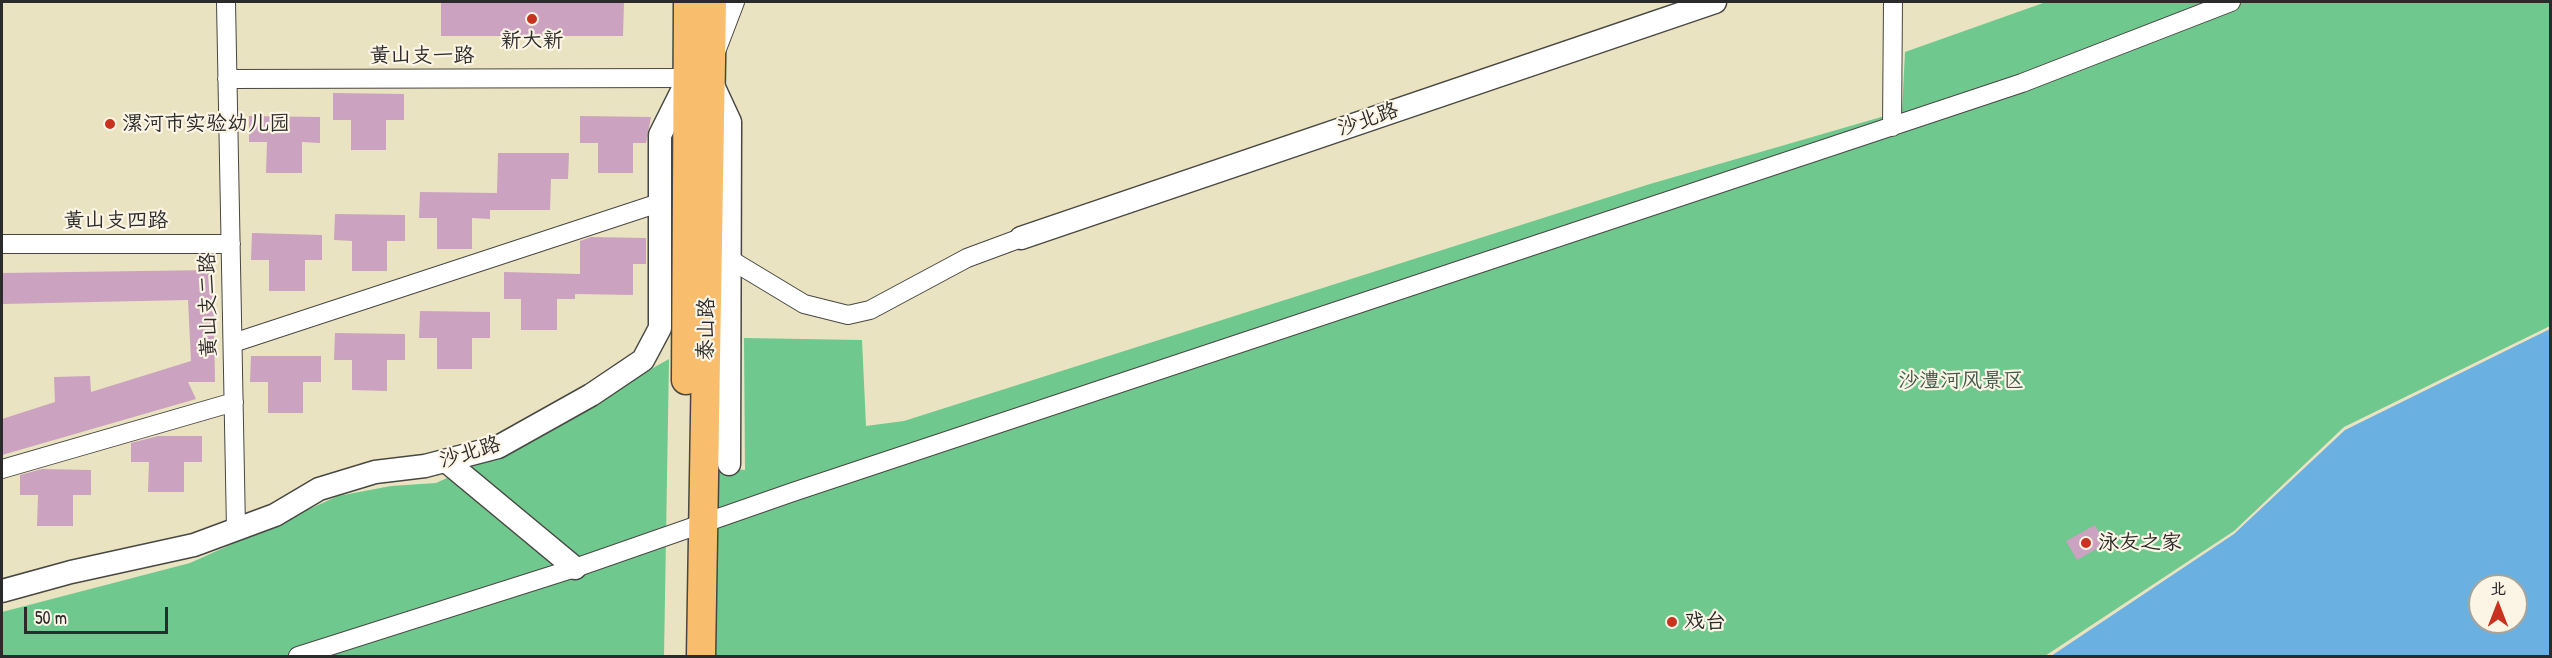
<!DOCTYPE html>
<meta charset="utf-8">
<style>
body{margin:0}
#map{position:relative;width:2552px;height:658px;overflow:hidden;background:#eae3c1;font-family:"Patrick Hand","LXGW WenKai TC",sans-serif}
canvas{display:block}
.frame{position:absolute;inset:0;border:3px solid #2b2b2b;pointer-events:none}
.north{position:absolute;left:2468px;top:574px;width:60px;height:60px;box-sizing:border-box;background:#fcf5e5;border:2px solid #a8a49b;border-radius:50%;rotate:0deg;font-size:16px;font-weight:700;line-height:24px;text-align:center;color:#2b2b2b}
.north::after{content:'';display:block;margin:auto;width:21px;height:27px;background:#c8321e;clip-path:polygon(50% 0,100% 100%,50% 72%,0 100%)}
.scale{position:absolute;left:24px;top:607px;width:144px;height:27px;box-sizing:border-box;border:3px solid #2b2b2b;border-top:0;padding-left:8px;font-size:18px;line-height:21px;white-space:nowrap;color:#2b2b2b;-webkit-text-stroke:4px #fcf5e5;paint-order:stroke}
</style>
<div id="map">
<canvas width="2552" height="658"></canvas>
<div class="frame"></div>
<div class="north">北</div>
<div class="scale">50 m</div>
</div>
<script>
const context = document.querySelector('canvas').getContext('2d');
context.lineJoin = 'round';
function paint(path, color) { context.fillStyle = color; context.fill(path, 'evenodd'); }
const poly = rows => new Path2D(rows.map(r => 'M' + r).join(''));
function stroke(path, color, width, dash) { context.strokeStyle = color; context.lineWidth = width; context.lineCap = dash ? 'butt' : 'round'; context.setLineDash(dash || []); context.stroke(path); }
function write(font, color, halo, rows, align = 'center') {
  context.font = font + ' "Patrick Hand","LXGW WenKai TC",sans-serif'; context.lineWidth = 4.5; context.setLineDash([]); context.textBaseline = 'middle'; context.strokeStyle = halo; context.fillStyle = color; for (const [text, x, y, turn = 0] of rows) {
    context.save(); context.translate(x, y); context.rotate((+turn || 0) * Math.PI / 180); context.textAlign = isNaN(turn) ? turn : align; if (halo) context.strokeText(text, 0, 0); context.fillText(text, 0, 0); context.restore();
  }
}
const green = poly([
 [2046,2,2550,2,2550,326,2344,427,2234,531,2045,656,715,656,719,468,745,470,744,338,862,340,866,426,904,421,1650,184,1902,111,1905,52],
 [669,359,664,656,2,656,2,612,190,563,338,496,391,486,436,483,500,454]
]);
const water = poly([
 [2550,329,2550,656,2051,656,2234,534,2345,430],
 [2480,586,2516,586,2516,622,2480,622]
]);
const building = poly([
 [441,2,624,2,623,36,441,36],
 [333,93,404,94,404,120,386,120,386,150,351,150,351,120,333,120],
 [249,116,320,117,320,143,302,142,302,173,266,173,267,142,249,142],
 [580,116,651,117,646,143,633,143,633,173,598,173,598,143,580,143],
 [498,153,569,153,568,179,551,179,550,210,490,210,490,219,472,218,472,249,437,249,437,218,419,218,420,192,497,193],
 [335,214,405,215,405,241,387,241,387,271,352,271,352,241,334,240],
 [252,233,322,235,322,260,305,260,305,291,269,291,269,260,251,260],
 [591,237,646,238,646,264,633,264,633,295,575,294,575,299,557,299,557,330,521,330,521,299,504,299,504,272,580,274,580,241],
 [213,270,215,382,188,382,196,399,2,455,2,419,55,402,54,377,90,376,91,392,191,361,188,300,2,304,2,273],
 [420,311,490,312,490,338,472,338,472,369,437,369,437,338,419,338],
 [335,333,405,334,405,360,387,360,387,391,352,390,352,360,334,360],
 [251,356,321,356,321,382,303,382,303,413,268,413,268,382,250,382],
 [158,436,202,436,202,462,184,462,184,492,148,492,149,462,131,462,131,443],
 [42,469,91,470,91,495,73,495,73,526,37,526,38,495,20,495,20,475],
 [2095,525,2105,544,2077,560,2066,541]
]);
const minor = poly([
 [226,2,236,529],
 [717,49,735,2],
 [227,79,689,78],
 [1892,127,1893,2],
 [2,244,231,244],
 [731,260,804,304,848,315,870,310,967,258,1021,238],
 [233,343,659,203],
 [2,469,234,402],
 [298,656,575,568,793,492,2022,83,2231,2]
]);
const tertiary = poly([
 [711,81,730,122,729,464],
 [1021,238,1715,2],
 [446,461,575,568],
 [2,591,71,572,194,545,275,515,319,489,375,472,425,466,498,447,591,395,643,360,660,328,660,135,687,81]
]);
const primary = poly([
 [686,380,688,2],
 [701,656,712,2]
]);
const markers = [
 [532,19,6,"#c8321e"],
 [110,124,6,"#c8321e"],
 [2086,543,6,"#c8321e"],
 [1672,622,6,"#c8321e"]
];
const poiNames = [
 ["新大新",532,41,"center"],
 ["漯河市实验幼儿园",122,124],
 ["泳友之家",2098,543],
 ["戏台",1684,622]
];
const streetNames = [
 ["黄山支一路",422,56],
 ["沙北路",1368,120,-19],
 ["黄山支四路",116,221],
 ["黄山支二路",209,305,-91],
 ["泰山路",707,329,-89],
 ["沙北路",470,453,-17]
];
const parkNames = [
 ["沙澧河风景区",1961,381]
];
paint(green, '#6fc88e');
paint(water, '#6ab0e0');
paint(building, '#cba2bf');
stroke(minor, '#484742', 20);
stroke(tertiary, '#484742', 25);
stroke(primary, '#484742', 31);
stroke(minor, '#fff', 18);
stroke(tertiary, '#fff', 22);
stroke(primary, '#f9be6d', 28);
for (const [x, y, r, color] of markers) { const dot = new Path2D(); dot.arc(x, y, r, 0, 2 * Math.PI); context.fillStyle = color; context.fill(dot); stroke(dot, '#fcf5e5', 2); }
write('21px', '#2b2b2b', '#fcf5e5', poiNames, 'left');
write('21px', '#2b2b2b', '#fcf5e5', streetNames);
write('21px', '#3f5a49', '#fcf5e5', parkNames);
</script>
